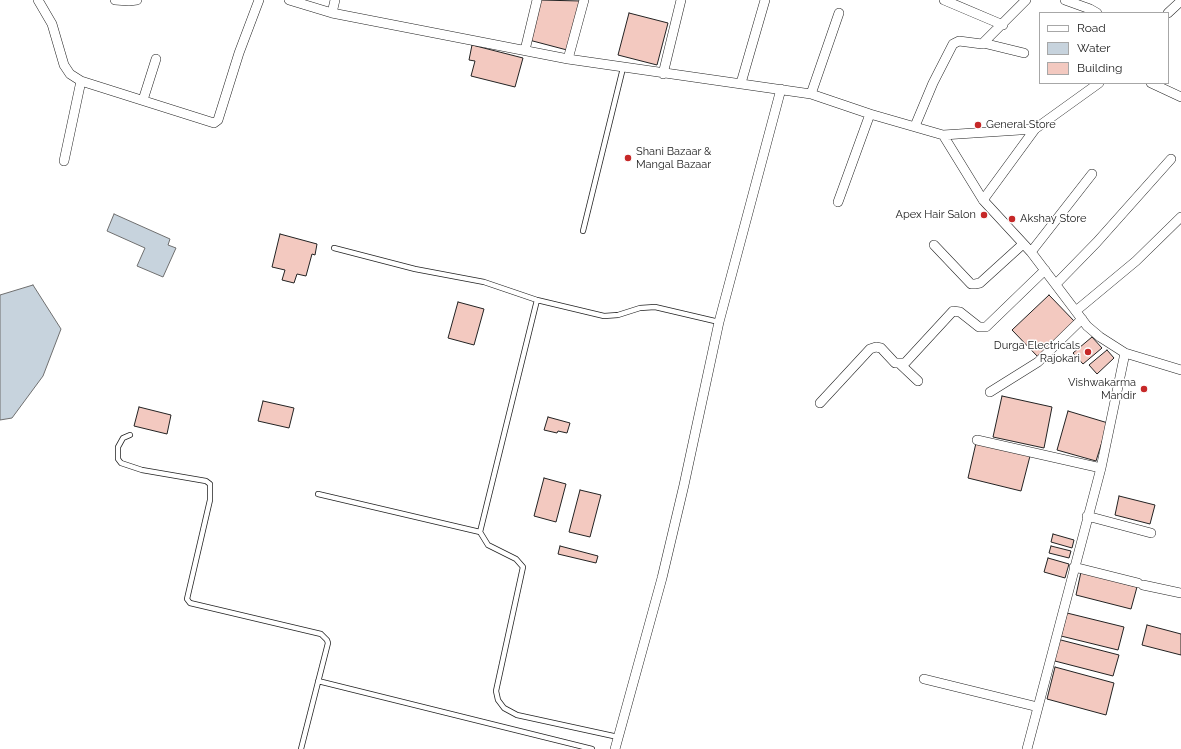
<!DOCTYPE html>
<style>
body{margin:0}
#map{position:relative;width:1181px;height:749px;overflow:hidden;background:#fff;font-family:Raleway,sans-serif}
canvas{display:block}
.legend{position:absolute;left:1039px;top:12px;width:130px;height:72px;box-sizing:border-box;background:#fff;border:1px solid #a7a7a7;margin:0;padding:5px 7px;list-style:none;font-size:12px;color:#222}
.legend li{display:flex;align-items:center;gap:8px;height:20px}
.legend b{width:20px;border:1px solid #a7a7a7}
</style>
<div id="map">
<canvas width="1181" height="749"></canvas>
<ul class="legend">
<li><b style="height:5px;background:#fff"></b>Road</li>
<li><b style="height:11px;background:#c7d3dd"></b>Water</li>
<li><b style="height:11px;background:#f3c9c0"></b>Building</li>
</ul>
</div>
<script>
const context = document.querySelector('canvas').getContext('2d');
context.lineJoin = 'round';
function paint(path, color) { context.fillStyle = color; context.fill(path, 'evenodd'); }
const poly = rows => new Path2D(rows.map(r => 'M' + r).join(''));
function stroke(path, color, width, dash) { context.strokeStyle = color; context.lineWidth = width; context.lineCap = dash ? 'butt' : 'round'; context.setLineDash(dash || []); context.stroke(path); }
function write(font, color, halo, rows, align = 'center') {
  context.font = font + ' Raleway,sans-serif'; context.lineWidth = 3; context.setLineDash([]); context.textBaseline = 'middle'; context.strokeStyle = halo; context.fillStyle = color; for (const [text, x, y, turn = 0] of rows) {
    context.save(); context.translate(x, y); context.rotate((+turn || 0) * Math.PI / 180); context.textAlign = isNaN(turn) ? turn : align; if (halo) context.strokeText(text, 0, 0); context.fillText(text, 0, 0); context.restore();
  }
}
const water = poly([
 [114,214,170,239,168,245,176,248,163,277,137,266,145,248,107,231,114,214],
 [33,285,61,329,43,376,12,418,0,420,0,295,33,285]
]);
const building = poly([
 [540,0,581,1,567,50,529,40,540,0],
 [629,13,668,23,657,65,618,55,629,13],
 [472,45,523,58,515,87,471,76,475,61,469,60,472,45],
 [280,234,317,244,315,255,312,254,306,276,297,274,294,283,282,280,285,270,272,267,280,234],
 [1049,295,1076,323,1039,358,1012,330,1049,295],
 [458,302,484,309,474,345,448,338,458,302],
 [1092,337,1102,348,1083,364,1073,353,1092,337],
 [1107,350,1114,358,1097,374,1089,365,1107,350],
 [1002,396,1052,407,1044,448,993,437,1002,396],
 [263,401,294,408,289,428,258,421,263,401],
 [139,407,171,415,167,434,134,426,139,407],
 [1068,411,1108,423,1096,461,1057,450,1068,411],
 [548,417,570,423,567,433,558,431,557,433,544,430,548,417],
 [976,443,1030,456,1021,491,968,478,976,443],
 [544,478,566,484,556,522,534,516,544,478],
 [580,490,601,495,590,537,569,532,580,490],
 [1119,496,1155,505,1150,524,1115,515,1119,496],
 [1053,534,1074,540,1072,548,1051,542,1053,534],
 [560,546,598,556,596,563,558,554,560,546],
 [1051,546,1071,551,1069,558,1049,553,1051,546],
 [1048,558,1069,564,1065,578,1044,572,1048,558],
 [1081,572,1137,587,1131,609,1076,595,1081,572],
 [1067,613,1124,627,1118,650,1061,636,1067,613],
 [1147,625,1181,634,1181,655,1142,645,1147,625],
 [1057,639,1119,655,1113,676,1051,660,1057,639],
 [1055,667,1114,683,1106,715,1047,699,1055,667]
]);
const lane = poly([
 [583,231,623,68],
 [334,248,415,269,484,282,537,300,604,316,618,315,640,308,655,307,719,322],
 [537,300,480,532,488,545,516,559,523,567,496,691,498,700,504,708,517,715,618,737],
 [130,435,123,438,118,447,118,459,121,463,142,470,206,481,210,484,210,500,187,599,190,603,321,634,327,640,328,643,301,749],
 [318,494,480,532],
 [318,681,592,749]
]);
const street = poly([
 [38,0,52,24,64,65,70,74,81,81,214,123,218,120,239,53,259,0],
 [115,0,129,1,137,0],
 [289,0,332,13,568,59,811,94,870,114,943,135,983,200,1031,252,1087,326,1100,337,1125,353,1181,370],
 [944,0,1003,25],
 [1065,0,1090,9,1097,13],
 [332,13,335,0],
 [1168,13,1181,1],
 [983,43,1024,53],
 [525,50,537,0],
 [568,59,584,0],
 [663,74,681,0],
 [741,83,765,0],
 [1151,83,1181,97],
 [811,94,839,13],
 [143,100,156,59],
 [915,126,933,83,953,44,959,41,982,44,1026,0],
 [943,135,1035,129,1099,83],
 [64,161,81,81],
 [983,200,1035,129],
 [838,202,870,114],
 [934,245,971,284,975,284,980,283,1023,244],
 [1031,252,1092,174],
 [1056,284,1097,242,1171,159],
 [1077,310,1136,261,1181,217],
 [900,364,918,381],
 [990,392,1038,362,1082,319],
 [820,403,870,349,876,347,881,348,895,363,905,363,953,311,960,312,979,327,986,327,1045,270],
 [977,440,1101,468],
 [1087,516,1151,533],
 [1074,567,1138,583],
 [1143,585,1181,593],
 [924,679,1038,707],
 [615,749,662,578,684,485,719,322,781,89],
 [1027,749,1101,468,1125,353]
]);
const markers = [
 [978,125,4,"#c62828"],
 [628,158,4,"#c62828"],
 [984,215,4,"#c62828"],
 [1012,219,4,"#c62828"],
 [1088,352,4,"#c62828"],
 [1144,389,4,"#c62828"]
];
const poiNames = [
 ["General Store",986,125],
 ["Shani Bazaar &",636,152],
 ["Mangal Bazaar",636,165],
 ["Apex Hair Salon",976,215,"right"],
 ["Akshay Store",1020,219],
 ["Durga Electricals",1080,346,"right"],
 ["Rajokari",1080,359,"right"],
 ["Vishwakarma",1136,383,"right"],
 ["Mandir",1136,396,"right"]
];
paint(water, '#c7d3dd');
stroke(water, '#6f6f6f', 1);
paint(building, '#f3c9c0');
stroke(building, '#222', 1);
stroke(lane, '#222', 6);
stroke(street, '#222', 10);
stroke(lane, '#fff', 4.5);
stroke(street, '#fff', 9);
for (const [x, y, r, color] of markers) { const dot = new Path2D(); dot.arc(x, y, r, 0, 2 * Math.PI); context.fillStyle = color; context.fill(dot); stroke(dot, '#fff', 1.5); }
write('11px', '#222', '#fff', poiNames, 'left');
</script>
